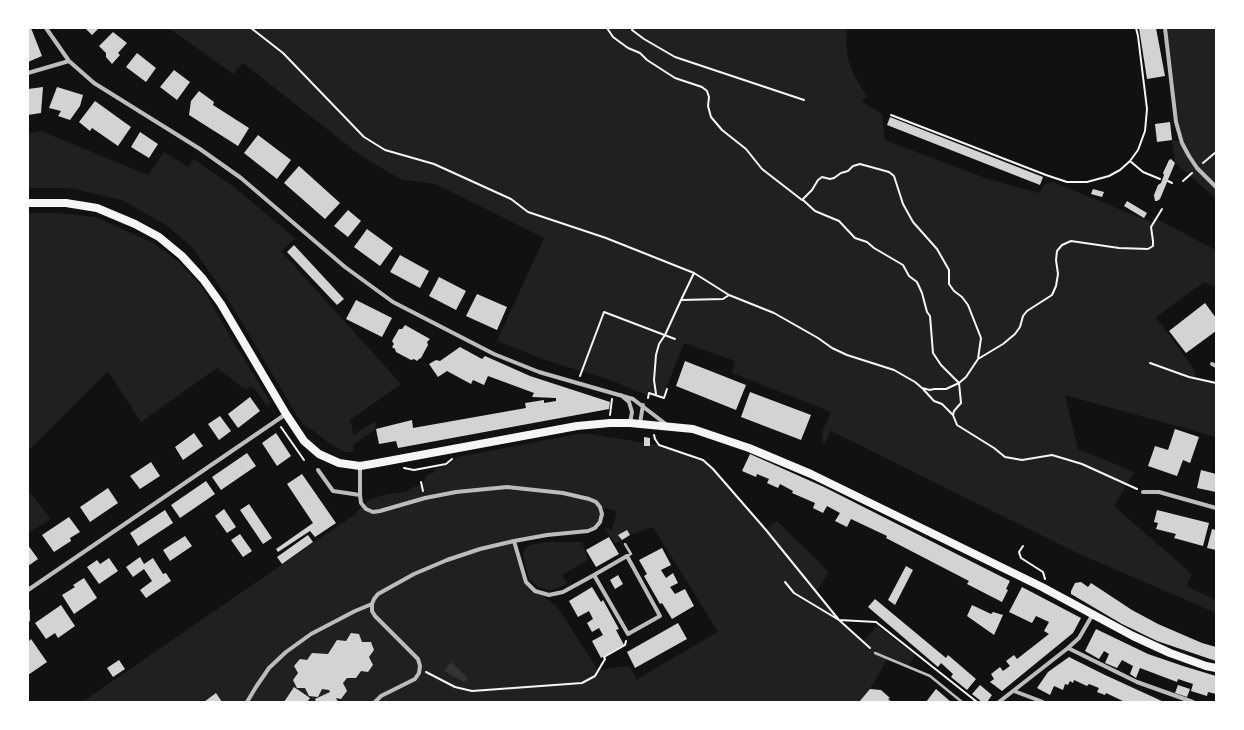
<!DOCTYPE html>
<style>
body{margin:0}
#map{position:relative;width:1244px;height:730px;overflow:hidden;background:#111;font-family:"Asap Condensed",sans-serif}
canvas{display:block}
.frame{position:absolute;inset:0;border:29px solid #fff;pointer-events:none}
</style>
<div id="map">
<canvas width="1244" height="730"></canvas>
<div class="frame"></div>
</div>
<script>
const context = document.querySelector('canvas').getContext('2d');
context.lineJoin = 'round';
function paint(path, color) { context.fillStyle = color; context.fill(path, 'evenodd'); }
const poly = rows => new Path2D(rows.map(r => 'M' + r).join(''));
function stroke(path, color, width, dash) { context.strokeStyle = color; context.lineWidth = width; context.lineCap = dash ? 'butt' : 'round'; context.setLineDash(dash || []); context.stroke(path); }
const green = poly([
 [169,28,847,28,846,42,848,59,854,75,867,97,861,101,882,114,885,140,985,178,1039,193,1045,184,1053,182,1151,222,1153,217,1216,250,1216,287,1204,282,1156,317,1195,371,1196,378,1216,381,1216,437,1065,395,1078,449,1134,472,1114,506,1192,574,1186,586,1216,600,1216,613,1075,552,831,431,824,445,823,444,822,432,831,412,732,373,735,361,684,343,663,396,648,391,647,395,607,379,545,360,497,341,544,238,435,184,400,179,360,155,243,63,233,74],
 [1165,28,1216,28,1216,198,1175,163,1172,140,1182,142,1176,122],
 [41,131,148,175,164,152,188,167,194,159,234,187,295,238,281,251,401,384,350,420,354,435,375,421,376,429,353,445,354,452,345,452,329,443,311,429,302,424,226,296,192,247,166,225,122,200,70,188,28,188,28,133],
 [28,213,59,213,95,217,154,243,180,263,202,287,233,341,271,403,267,406,253,387,245,389,217,368,141,422,108,371,28,451],
 [582,433,659,445,703,460,713,469,766,529,777,521,829,572,816,592,839,620,863,641,877,626,915,655,908,667,888,658,870,689,859,702,82,702,354,515,368,500,387,494,407,492,411,488,422,485,427,475,435,472,434,469,448,465,458,457],
 [600,507,617,511,612,530,606,528,605,531,609,534,615,544,622,540,619,535,627,530,630,535,653,527,718,632,637,679,629,666,598,670,558,608,526,582,514,541,595,528,602,514],
 [28,490,51,519,28,533],
 [548,542,582,542,588,560,562,575,567,584,561,587,549,590,538,587,529,579,523,555,525,549,529,545]
]);
const water = poly([
 [451,662,468,678,464,682,444,671]
]);
const building = poly([
 [28,28,31,28,42,56,28,62],
 [85,28,99,28,92,35],
 [1139,28,1156,28,1165,76,1147,79],
 [113,32,127,43,118,53,120,55,112,64,106,57,106,53,99,46],
 [137,53,156,68,146,82,126,67],
 [174,70,190,82,177,100,160,87],
 [43,87,41,113,28,115,28,89],
 [57,87,83,95,80,106,70,120,58,116,61,111,49,108],
 [199,91,214,102,213,105,249,128,238,146,189,115,191,101],
 [95,101,131,127,118,146,92,128,90,131,79,122],
 [890,117,1043,177,1040,185,887,125],
 [1170,122,1172,140,1157,142,1155,124],
 [140,132,158,144,149,158,131,147],
 [258,135,291,160,277,179,244,153],
 [1171,159,1175,163,1160,199,1157,201,1155,201,1154,195,1158,185,1161,183,1164,175,1163,173,1169,160],
 [299,166,340,203,325,219,284,183],
 [1093,189,1104,192,1102,197,1091,194],
 [1127,201,1147,213,1144,218,1124,206],
 [348,210,361,221,348,237,334,226],
 [367,229,393,248,380,266,354,247],
 [294,245,344,299,337,305,287,252],
 [400,255,429,271,420,288,390,272],
 [439,277,466,291,456,310,429,296],
 [477,294,507,307,497,330,466,316],
 [356,300,392,318,382,337,346,319],
 [1205,303,1216,318,1216,331,1186,353,1169,331],
 [405,325,430,339,427,342,428,345,421,358,419,359,417,361,414,359,411,360,396,352,395,349,392,347,394,344,392,341,399,329,402,329],
 [460,347,482,359,485,356,530,376,610,402,609,409,398,448,396,441,379,444,376,429,412,420,413,428,526,408,525,403,544,400,544,403,556,401,556,398,532,397,534,393,488,376,484,385,473,380,471,384,447,371,438,377,429,364,436,360,440,361],
 [685,361,746,385,736,410,676,386],
 [750,392,811,415,801,440,741,417],
 [250,397,260,411,238,428,228,414],
 [220,416,231,431,219,440,208,424],
 [1175,429,1199,437,1190,463,1183,460,1177,476,1148,466,1155,446,1168,450],
 [194,433,203,446,183,460,175,447],
 [276,433,291,456,277,466,262,443],
 [644,437,650,438,650,446,644,446],
 [247,453,256,466,221,490,212,477],
 [750,454,824,487,1010,581,1006,589,1008,590,1002,602,967,584,969,581,886,538,887,536,851,519,847,527,835,521,840,513,827,506,823,513,813,508,815,503,792,493,793,491,780,484,778,488,767,483,769,479,757,474,756,477,742,471],
 [151,462,160,476,140,489,130,476],
 [1201,470,1216,474,1216,492,1197,488],
 [302,474,336,523,315,537,310,531,278,552,276,549,313,523,287,484],
 [206,481,215,494,180,518,171,505],
 [108,488,118,503,90,522,80,507],
 [249,504,272,538,263,544,240,510],
 [224,509,236,527,227,533,215,516],
 [165,510,173,523,138,546,130,533],
 [1157,510,1209,523,1203,546,1174,538,1176,534,1156,529,1158,523,1154,522],
 [69,517,80,532,70,538,71,541,54,552,42,535],
 [1212,529,1216,530,1216,550,1207,548],
 [627,530,630,535,622,540,618,535],
 [240,534,252,551,243,557,231,540],
 [308,535,313,542,282,564,277,557],
 [185,536,192,546,170,561,163,550],
 [609,537,619,554,596,567,586,550],
 [28,545,38,559,28,566],
 [662,548,671,565,661,570,666,578,673,573,678,583,670,587,675,594,685,589,694,606,672,619,662,603,660,604,644,576,647,574,639,560],
 [140,557,144,564,153,558,163,574,166,573,171,581,146,598,140,590,152,581,144,569,133,577,126,567],
 [109,558,118,571,99,584,87,567,97,560,100,564],
 [906,566,913,570,895,605,888,600],
 [618,575,623,584,615,589,610,580],
 [84,578,97,598,74,614,62,595,75,587,73,585],
 [1081,582,1088,587,1091,583,1132,610,1158,624,1202,643,1216,647,1216,661,1157,641,1122,624,1071,594,1071,591,1075,583],
 [592,587,601,602,603,600,619,629,616,630,624,645,601,658,592,641,603,635,599,628,592,632,587,623,593,619,589,611,578,617,569,601],
 [1022,587,1081,618,1073,633,1002,691,990,682,994,679,991,674,1000,667,1003,671,1010,666,1006,661,1014,655,1017,659,1049,634,1044,631,1049,622,1036,616,1032,623,1009,612],
 [875,599,946,658,948,655,976,679,967,690,951,677,953,674,941,663,938,667,868,607],
 [61,605,75,626,58,638,55,633,46,639,35,623],
 [972,605,991,614,993,612,1003,615,994,635,967,616],
 [678,623,687,639,635,668,627,652],
 [1096,629,1148,654,1183,666,1216,676,1216,694,1208,692,1207,696,1191,691,1193,684,1178,679,1177,682,1140,668,1136,678,1130,674,1133,666,1122,660,1117,668,1105,663,1109,654,1104,651,1099,659,1085,651],
 [351,633,359,634,362,642,371,642,374,650,369,657,373,665,368,672,361,671,356,678,347,678,343,683,347,691,341,699,336,698,338,702,316,702,315,699,330,692,329,690,322,689,318,697,309,696,305,688,297,688,293,680,298,673,294,666,300,659,307,660,312,653,328,654,337,640,346,641],
 [31,639,47,662,28,675,28,642],
 [1069,657,1105,675,1164,702,1125,702,1106,693,1105,695,1097,692,1099,688,1089,684,1087,686,1074,680,1073,683,1070,681,1068,685,1065,684,1063,690,1054,686,1050,695,1037,688,1048,672],
 [119,660,125,669,113,677,107,668],
 [980,685,992,695,987,702,982,702,972,694],
 [1178,685,1190,689,1187,697,1175,693],
 [294,687,310,698,307,702,284,702],
 [870,689,881,690,890,698,888,699,892,702,859,702],
 [936,689,951,702,926,702],
 [216,693,222,702,204,702]
]);
const path = poly([
 [251,28,283,53,364,137,385,150,434,164,511,199,528,212,606,238,694,273,729,295,774,313,818,338,832,348,847,355,894,370,915,382,922,388,930,390,934,389,946,389,959,383,966,377,978,359,1003,344,1015,334,1020,327,1023,316,1027,311,1052,295,1056,286,1058,274,1056,260,1057,251,1062,245,1071,241,1119,248,1148,249,1153,246,1153,241,1151,227,1162,209],
 [607,28,613,37,628,48,640,53,647,60,675,78,702,87,707,91,709,97,708,106,711,117,722,130,746,149,762,169,802,200,812,190,818,180,822,177,830,179,834,178,841,173,848,171,853,166,860,164,889,172,894,176,903,204,913,222,937,249,949,270,949,284,954,291,962,297,968,305,981,338,978,359],
 [633,28,632,30,644,39,675,57,804,100],
 [891,115,1046,175,1067,182,1087,182,1109,176,1120,170,1130,161,1138,150,1145,131,1147,109,1138,36,1136,28],
 [1130,161,1143,172,1160,179],
 [1203,163,1216,152],
 [1168,181,1172,183],
 [1183,181,1192,173],
 [803,200,815,211,839,221,855,238,867,242,874,248,903,265,909,276,917,282,922,293,927,312,930,316,933,353,941,365,959,383,961,403,954,411,953,415,957,425,994,448,1005,457,1022,460,1052,455,1082,464,1137,489],
 [681,300,694,273],
 [1150,363,1189,377,1216,383],
 [580,376,604,312,675,339],
 [923,389,934,401,942,404,953,415],
 [656,394,654,380,656,355,659,344,665,335,681,300,723,299,729,295],
 [648,398,649,393,664,398,667,389],
 [610,415,612,399],
 [281,427,304,460],
 [654,435,655,439,659,445,703,460,713,469,766,530,839,620,876,622,977,702],
 [404,468,414,470,446,464,452,459],
 [421,482,423,491],
 [1023,546,1019,552,1021,558,1043,572,1045,579],
 [785,582,794,593,839,620,870,648],
 [426,672,455,687,472,691,582,683,595,676,605,659,604,657,625,645,626,641]
]);
const service = poly([
 [625,544,631,554,627,556],
 [875,653,930,676,962,702]
]);
const minor = poly([
 [46,28,69,61,94,83,200,149,241,178,345,267,393,302,494,354,539,372,633,399,667,425],
 [1165,28,1176,122,1182,143,1189,156,1197,168,1216,187],
 [28,73,69,61],
 [1212,364,1216,366],
 [621,395,629,402,632,412,630,423],
 [640,423,643,405],
 [360,466,360,495,361,503,366,509,373,512,380,511,425,498,456,492,507,487,563,493,589,499,596,502,600,507,602,514,600,522,595,528,588,531,547,535,514,541,480,549,447,560,414,574,378,594,374,599,372,604,372,611,375,616,418,659,420,666,419,673,415,679,381,696,375,702],
 [318,470,333,491,360,495],
 [1143,492,1159,492,1216,508],
 [514,541,526,582,535,591,549,595,563,592,594,575,627,556,660,616,628,634,594,575],
 [28,590,286,414],
 [28,611,28,620],
 [1068,648,1137,682,1193,702],
 [1014,691,1043,702],
 [247,702,256,687,269,668,286,652,311,634,355,611,372,604],
 [999,702,1068,648,1079,638,1093,614]
]);
const primary = poly([
 [28,203,66,203,97,208,135,224,159,237,182,256,203,279,221,304,286,414,304,441,319,454,339,463,360,466,372,464,577,426,610,423,630,423,693,429,749,448,811,474,1042,587,1133,636,1170,653,1206,666,1216,668]
]);
paint(green, '#202020');
paint(water, '#333');
paint(building, '#d3d3d3');
stroke(path, '#f5f5f5', 2);
stroke(service, '#bcbcbc', 2.5);
stroke(minor, '#bcbcbc', 4);
stroke(primary, '#f5f5f5', 8);
</script>
